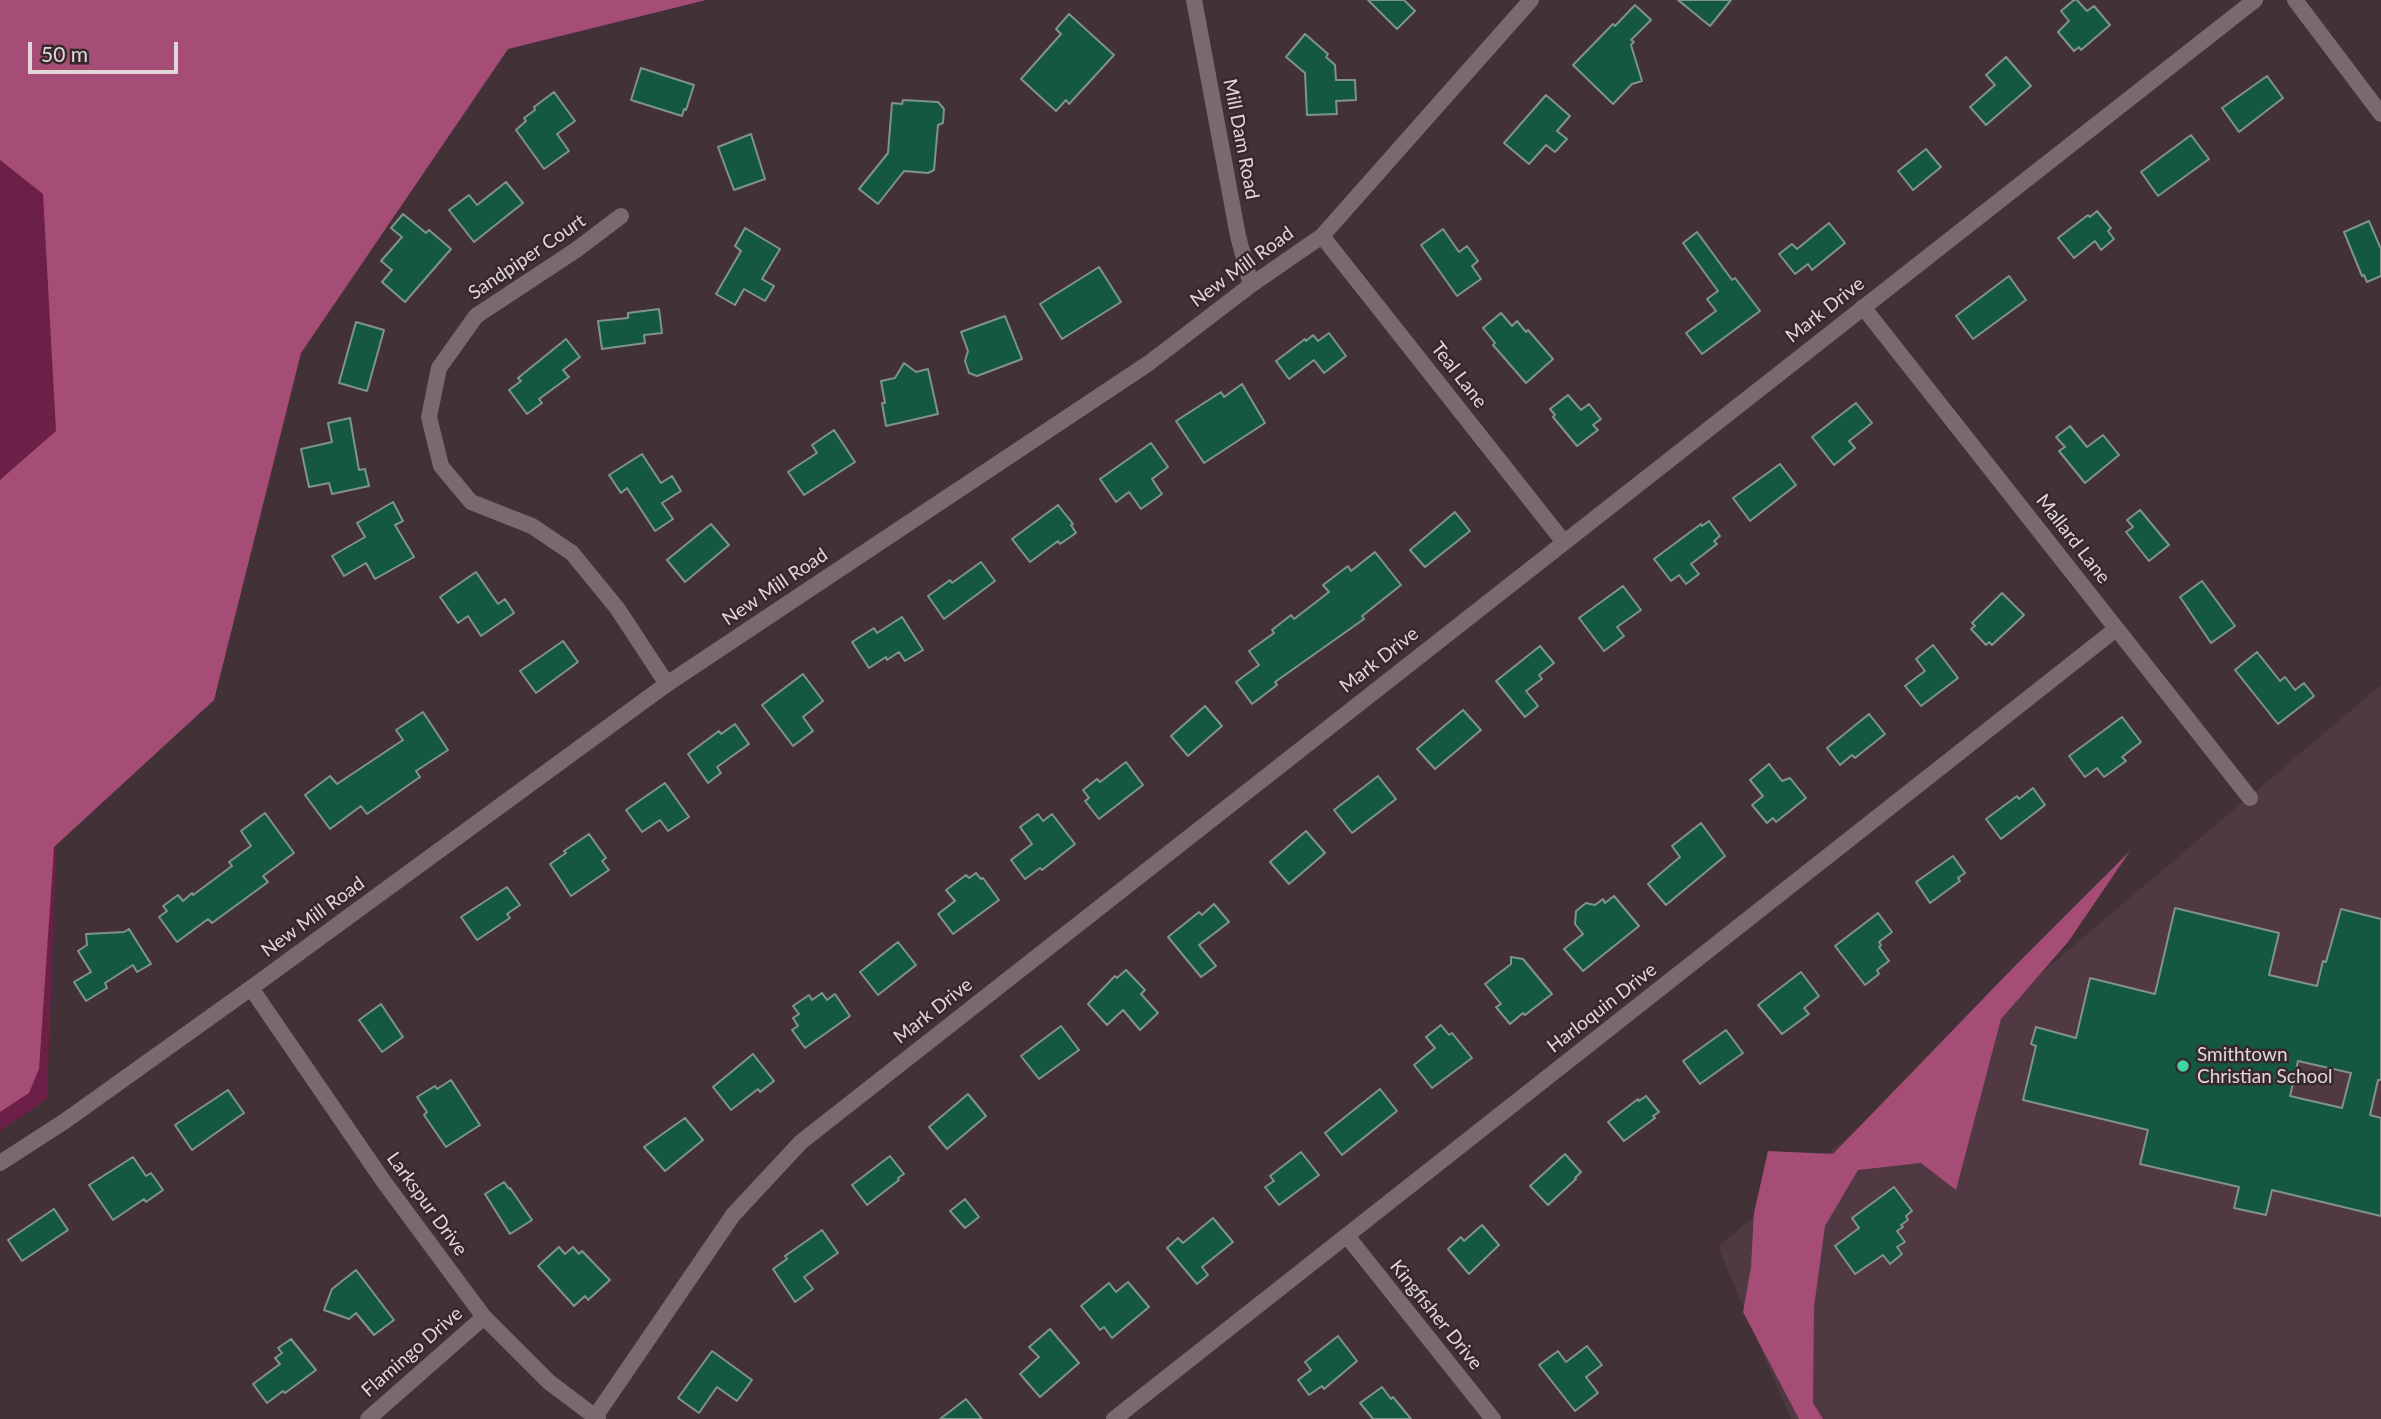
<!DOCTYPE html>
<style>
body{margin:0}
#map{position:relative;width:2381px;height:1419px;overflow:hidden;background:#423238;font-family:Lato,sans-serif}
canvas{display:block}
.scale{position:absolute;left:28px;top:42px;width:150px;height:32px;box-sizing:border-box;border:4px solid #e1d7db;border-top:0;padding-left:9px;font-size:21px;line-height:24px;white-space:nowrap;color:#e1d7db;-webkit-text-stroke:5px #37282e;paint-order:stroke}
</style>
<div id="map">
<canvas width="2381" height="1419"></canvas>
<div class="scale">50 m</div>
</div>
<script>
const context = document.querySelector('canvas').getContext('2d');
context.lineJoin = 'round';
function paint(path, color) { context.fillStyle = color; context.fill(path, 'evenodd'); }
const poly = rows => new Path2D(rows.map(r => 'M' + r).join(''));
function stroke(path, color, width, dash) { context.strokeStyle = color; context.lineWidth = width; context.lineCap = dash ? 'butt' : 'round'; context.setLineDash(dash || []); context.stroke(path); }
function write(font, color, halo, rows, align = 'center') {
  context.font = font + ' Lato,sans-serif'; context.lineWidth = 5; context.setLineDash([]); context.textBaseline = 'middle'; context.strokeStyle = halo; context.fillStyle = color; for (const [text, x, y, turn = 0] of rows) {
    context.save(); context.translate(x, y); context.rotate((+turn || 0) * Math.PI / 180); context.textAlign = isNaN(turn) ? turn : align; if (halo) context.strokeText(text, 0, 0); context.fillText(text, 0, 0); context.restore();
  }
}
const built = poly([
 [2381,685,2381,1419,1791,1419,1718,1247]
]);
const green = poly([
 [0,0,172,0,57,821,47,1099,0,1131]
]);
const forest = poly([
 [0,0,706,0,508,49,301,353,214,700,54,847,39,1069,29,1093,0,1112,0,480,56,431,43,194,0,160],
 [2130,851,2068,942,2001,1019,1956,1190,1921,1163,1858,1170,1825,1226,1814,1307,1813,1403,1823,1419,1799,1419,1743,1312,1751,1267,1754,1213,1768,1151,1833,1154,2011,970]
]);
const building = poly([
 [1368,0,1404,0,1415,11,1397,29,1368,0],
 [1678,0,1731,0,1710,26,1678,0],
 [2074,0,2077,0,2087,11,2094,6,2110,25,2081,50,2079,47,2074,51,2058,32,2069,21,2061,11,2074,0],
 [1635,5,1651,20,1631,40,1634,42,1631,45,1642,81,1632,84,1613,104,1573,65,1613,24,1615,26,1635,5],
 [1069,14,1114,55,1069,104,1066,100,1056,111,1021,79,1061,34,1056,29,1069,14],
 [1305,34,1328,54,1326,57,1335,65,1336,80,1355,80,1356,100,1336,101,1337,114,1307,115,1305,73,1286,57,1305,34],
 [2006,57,2031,86,1986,125,1970,107,1995,85,1986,75,2006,57],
 [641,68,694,85,686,110,684,109,682,116,631,100,641,68],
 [2267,76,2283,98,2239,132,2222,108,2267,76],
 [554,92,575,121,557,134,569,151,544,169,516,130,526,121,524,118,535,110,534,107,554,92],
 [1546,95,1570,116,1557,131,1567,139,1555,152,1546,145,1529,164,1504,143,1546,95],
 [903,100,938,102,944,109,943,123,938,125,934,170,928,173,904,171,878,204,859,189,888,153,892,103,902,104,903,100],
 [751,134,765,179,734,190,718,147,751,134],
 [2191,135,2209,159,2158,196,2141,172,2191,135],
 [1926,149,1941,167,1913,190,1898,171,1926,149],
 [506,182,523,203,474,242,449,210,469,195,477,205,506,182],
 [2097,211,2111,228,2108,231,2114,239,2101,250,2095,241,2074,258,2058,238,2088,215,2090,217,2097,211],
 [403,214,426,233,429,230,451,249,405,302,382,282,392,270,381,261,402,237,391,228,403,214],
 [2369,221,2381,249,2381,276,2367,282,2364,275,2362,276,2344,232,2369,221],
 [1829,223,1845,243,1812,270,1808,264,1795,274,1779,254,1792,244,1797,249,1829,223],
 [745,228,780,249,762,279,774,286,765,301,744,289,735,305,716,294,741,251,735,246,745,228],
 [1443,229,1459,252,1467,246,1478,261,1472,266,1481,279,1457,296,1421,245,1443,229],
 [1697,232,1732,280,1735,278,1760,311,1702,354,1686,333,1716,311,1707,299,1718,291,1683,243,1697,232],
 [1099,267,1121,302,1062,339,1040,304,1099,267],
 [2009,276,2026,300,1973,339,1956,316,2009,276],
 [659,309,662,333,644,335,645,343,602,349,598,321,628,318,628,313,659,309],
 [1501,313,1512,326,1517,321,1526,332,1528,330,1553,359,1526,383,1493,345,1495,343,1483,328,1501,313],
 [1005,316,1022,359,977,376,969,373,965,361,968,351,961,332,1005,316],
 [356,322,384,330,367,391,339,383,356,322],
 [1329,333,1346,356,1324,373,1314,360,1289,379,1276,361,1305,339,1306,341,1313,335,1318,341,1329,333],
 [566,339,580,357,563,370,569,377,539,399,542,403,527,414,509,390,521,381,518,378,566,339],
 [904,363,916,372,928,369,938,414,886,426,882,403,885,403,881,381,895,378,904,363],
 [1242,384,1265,423,1204,463,1176,421,1221,392,1224,397,1242,384],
 [1568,395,1581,410,1589,404,1601,419,1593,425,1598,430,1577,446,1553,417,1555,415,1550,409,1568,395],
 [1856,403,1872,423,1849,441,1855,448,1834,465,1812,437,1856,403],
 [350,418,359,470,365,469,369,486,332,494,329,483,309,487,301,449,332,442,328,423,350,418],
 [2070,426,2087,447,2103,435,2119,455,2085,483,2059,451,2065,447,2056,437,2070,426],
 [834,430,855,462,804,495,788,472,817,453,812,445,834,430],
 [1151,443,1168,467,1152,479,1162,494,1141,509,1129,492,1116,502,1100,479,1151,443],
 [642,454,661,483,672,476,681,491,662,503,673,519,655,531,627,488,621,493,609,475,642,454],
 [1780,464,1796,485,1750,521,1733,498,1780,464],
 [393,502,403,521,395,525,414,557,375,579,366,563,344,576,332,556,365,537,357,523,393,502],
 [1058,505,1073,524,1071,525,1076,533,1060,544,1058,541,1030,562,1012,539,1058,505],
 [2140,510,2169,545,2149,561,2126,532,2133,527,2127,520,2140,510],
 [1455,512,1470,531,1425,567,1410,550,1455,512],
 [1709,521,1720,536,1714,541,1717,544,1691,564,1699,574,1686,584,1679,575,1671,581,1654,559,1701,524,1702,526,1709,521],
 [711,524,729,545,685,582,667,560,711,524],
 [1375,552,1401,585,1362,616,1364,619,1275,682,1277,685,1252,704,1236,682,1259,665,1249,651,1274,633,1272,630,1291,615,1294,619,1329,592,1323,585,1348,566,1351,571,1375,552],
 [981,562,995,581,944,619,928,596,950,580,952,583,981,562],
 [476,572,498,604,505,599,514,613,481,636,468,616,458,623,440,597,476,572],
 [2202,581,2235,626,2211,643,2180,597,2202,581],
 [1623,586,1641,610,1617,627,1624,636,1604,651,1579,618,1623,586],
 [2002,593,2024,615,1992,645,1989,642,1986,645,1971,629,1975,626,1972,623,2002,593],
 [902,617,923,650,905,661,899,652,887,660,886,657,869,668,852,642,874,628,877,633,902,617],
 [563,641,578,662,536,693,520,671,563,641],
 [1933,645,1958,678,1921,706,1905,686,1925,671,1916,659,1933,645],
 [1540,646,1554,663,1539,675,1542,679,1526,691,1538,706,1525,717,1496,681,1540,646],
 [2257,652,2280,681,2285,677,2295,690,2304,683,2314,696,2278,724,2235,670,2257,652],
 [803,674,823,701,803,717,813,731,793,746,762,705,803,674],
 [1205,706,1222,726,1188,756,1171,736,1205,706],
 [1463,710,1481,730,1435,769,1417,749,1463,710],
 [423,712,448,750,416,771,420,777,367,814,361,806,330,829,305,795,330,776,337,784,403,740,396,730,423,712],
 [1869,714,1885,734,1855,758,1852,755,1840,765,1827,748,1869,714],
 [2122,717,2141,742,2122,757,2126,761,2104,777,2097,768,2085,777,2069,756,2122,717],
 [735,724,749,744,717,767,721,773,708,783,688,754,719,731,721,734,735,724],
 [1126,762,1143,785,1099,819,1085,801,1089,798,1083,790,1097,779,1100,782,1126,762],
 [1769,764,1782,781,1790,778,1806,798,1776,822,1773,818,1767,823,1752,805,1763,796,1750,780,1769,764],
 [1378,776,1396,799,1352,833,1334,810,1378,776],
 [665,783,689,817,668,831,660,820,642,832,626,810,665,783],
 [2033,788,2045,805,2001,839,1986,819,2017,796,2019,799,2033,788],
 [265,813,294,853,263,876,268,882,212,923,208,919,177,942,159,917,167,911,163,906,178,895,183,901,192,893,193,895,232,866,229,862,251,846,241,831,265,813],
 [1038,814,1043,821,1052,814,1075,844,1042,870,1040,868,1025,879,1011,860,1032,844,1020,827,1038,814],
 [1701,823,1725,856,1666,905,1648,884,1680,857,1672,846,1701,823],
 [1306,831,1325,853,1289,884,1270,862,1306,831],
 [589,834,606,858,602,861,609,870,571,896,550,864,566,853,564,851,589,834],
 [1953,856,1965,873,1958,878,1960,881,1930,903,1916,882,1953,856],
 [976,873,981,879,983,878,999,900,953,934,938,914,955,901,946,890,966,875,969,878,976,873],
 [507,887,520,905,507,914,510,918,477,940,461,917,507,887],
 [1614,896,1639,926,1583,971,1564,949,1583,934,1575,924,1576,911,1586,903,1595,905,1603,899,1605,903,1614,896],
 [1214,904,1229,922,1199,945,1216,966,1201,977,1168,937,1199,912,1202,915,1214,904],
 [2175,908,2279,933,2269,975,2317,986,2323,961,2326,962,2341,909,2381,919,2381,1080,2378,1080,2370,1115,2381,1118,2381,1216,2272,1190,2266,1215,2234,1208,2239,1187,2140,1164,2148,1130,2023,1100,2036,1046,2031,1044,2036,1027,2076,1038,2090,978,2155,994,2175,908],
 [2298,1061,2351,1073,2342,1108,2290,1096,2298,1061],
 [1878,913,1892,932,1879,942,1881,945,1879,947,1889,961,1877,970,1879,974,1865,985,1835,946,1878,913],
 [129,929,151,964,137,972,133,965,105,983,107,988,86,1001,74,982,91,972,78,951,87,945,86,934,124,932,129,929],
 [898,942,916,965,878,995,860,972,898,942],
 [1511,957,1523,959,1552,994,1525,1015,1523,1013,1510,1024,1496,1007,1501,1004,1485,984,1511,964,1511,957],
 [1126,970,1145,990,1141,994,1158,1013,1140,1030,1123,1010,1107,1025,1088,1004,1115,976,1117,978,1126,970],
 [1801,972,1819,996,1804,1008,1809,1014,1782,1034,1758,1005,1801,972],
 [822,993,827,1000,835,994,850,1016,805,1048,792,1030,798,1026,793,1018,799,1014,793,1006,809,995,812,1000,822,993],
 [381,1004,403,1037,382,1052,359,1020,381,1004],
 [1441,1025,1449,1035,1452,1033,1472,1058,1432,1088,1414,1065,1435,1048,1426,1037,1441,1025],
 [1061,1026,1079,1050,1039,1079,1021,1056,1061,1026],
 [1726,1030,1743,1053,1700,1084,1683,1061,1726,1030],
 [753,1054,774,1081,760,1092,758,1089,731,1110,713,1087,753,1054],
 [451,1080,480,1125,446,1147,424,1115,427,1112,417,1097,435,1086,437,1089,451,1080],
 [1380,1089,1397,1111,1342,1155,1325,1133,1380,1089],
 [228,1090,244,1113,192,1150,175,1125,228,1090],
 [968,1094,986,1116,947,1149,929,1127,968,1094],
 [1646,1096,1659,1112,1653,1116,1655,1118,1624,1141,1608,1122,1638,1099,1639,1101,1646,1096],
 [685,1118,703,1140,665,1171,644,1147,685,1118],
 [1301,1152,1319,1175,1279,1205,1265,1187,1274,1181,1270,1176,1301,1152],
 [1565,1154,1581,1172,1575,1178,1576,1179,1548,1205,1530,1186,1565,1154],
 [890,1156,904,1174,898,1178,899,1180,867,1205,852,1185,890,1156],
 [133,1157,146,1176,151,1173,163,1190,146,1202,144,1199,113,1220,89,1185,133,1157],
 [504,1182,509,1189,510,1188,532,1220,510,1234,485,1194,504,1182],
 [1894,1187,1912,1211,1906,1216,1908,1220,1901,1225,1903,1227,1897,1231,1905,1242,1897,1247,1902,1254,1890,1264,1883,1255,1855,1274,1835,1246,1859,1228,1852,1218,1894,1187],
 [965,1199,979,1217,965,1228,950,1211,965,1199],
 [54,1209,68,1230,22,1261,8,1240,54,1209],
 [1213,1218,1233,1242,1202,1267,1208,1275,1197,1284,1167,1248,1178,1238,1183,1243,1213,1218],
 [1482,1225,1499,1245,1469,1274,1448,1249,1461,1237,1464,1241,1482,1225],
 [822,1230,838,1253,804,1277,813,1289,795,1302,773,1269,787,1259,785,1256,822,1230],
 [559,1247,565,1254,573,1247,579,1254,582,1251,610,1280,588,1300,585,1296,574,1306,538,1266,559,1247],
 [356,1270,394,1320,374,1335,356,1313,349,1319,324,1310,332,1289,356,1270],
 [1128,1282,1149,1307,1112,1338,1104,1327,1100,1330,1081,1306,1109,1283,1116,1292,1128,1282],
 [1050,1329,1079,1363,1040,1397,1020,1374,1039,1357,1029,1347,1050,1329],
 [1338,1336,1357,1361,1324,1389,1322,1386,1309,1395,1298,1380,1311,1370,1305,1362,1338,1336],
 [291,1339,316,1370,285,1393,283,1391,267,1403,253,1384,280,1364,275,1358,282,1353,278,1348,291,1339],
 [1587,1346,1602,1365,1586,1377,1598,1393,1575,1411,1539,1365,1558,1351,1566,1362,1587,1346],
 [712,1351,752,1380,737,1401,717,1387,699,1413,678,1398,712,1351],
 [1382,1387,1391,1399,1393,1397,1411,1419,1373,1419,1360,1403,1382,1387],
 [966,1399,982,1419,940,1419,966,1399]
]);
const street = poly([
 [1194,0,1238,236,1251,285],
 [2295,0,2381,114],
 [621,216,576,250,476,316,439,368,429,417,441,466,471,502,532,526,572,553,617,608,667,684],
 [1322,236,1563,541],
 [1863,307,2250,798],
 [251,988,384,1182,484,1317,549,1382,598,1419],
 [0,1163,65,1121,251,988,667,684,1149,363,1251,285,1322,236,1531,0],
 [1347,1236,1493,1419],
 [595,1417,733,1215,801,1142,2255,0],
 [368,1419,484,1317],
 [1114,1419,2116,629]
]);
const markers = [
 [2183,1066,7,"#40d4a2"]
];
const streetNames = [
 ["Mill Dam Road",1241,139,79],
 ["Sandpiper Court",527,257,-34],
 ["New Mill Road",1242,267,-36],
 ["Mark Drive",1825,310,-38],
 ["Teal Lane",1459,375,52],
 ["Mallard Lane",2073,539,52],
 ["New Mill Road",775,587,-34],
 ["Mark Drive",1379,660,-38],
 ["New Mill Road",313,917,-36],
 ["Harloquin Drive",1602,1008,-38],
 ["Mark Drive",933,1011,-38],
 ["Larkspur Drive",427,1204,54],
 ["Kingfisher Drive",1436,1315,51],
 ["Flamingo Drive",412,1352,-41]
];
const poiNames = [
 ["Smithtown",2197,1055],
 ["Christian School",2197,1077]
];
paint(built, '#503942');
paint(green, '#6d2047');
paint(forest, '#a64d76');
paint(building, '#155841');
stroke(building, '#80938a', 2);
stroke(street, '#7b6970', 16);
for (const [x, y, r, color] of markers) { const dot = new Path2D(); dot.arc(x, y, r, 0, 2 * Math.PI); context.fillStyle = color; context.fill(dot); stroke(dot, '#37282e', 2.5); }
write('19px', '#e1d7db', '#37282e', streetNames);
write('19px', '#e1d7db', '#37282e', poiNames, 'left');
</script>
